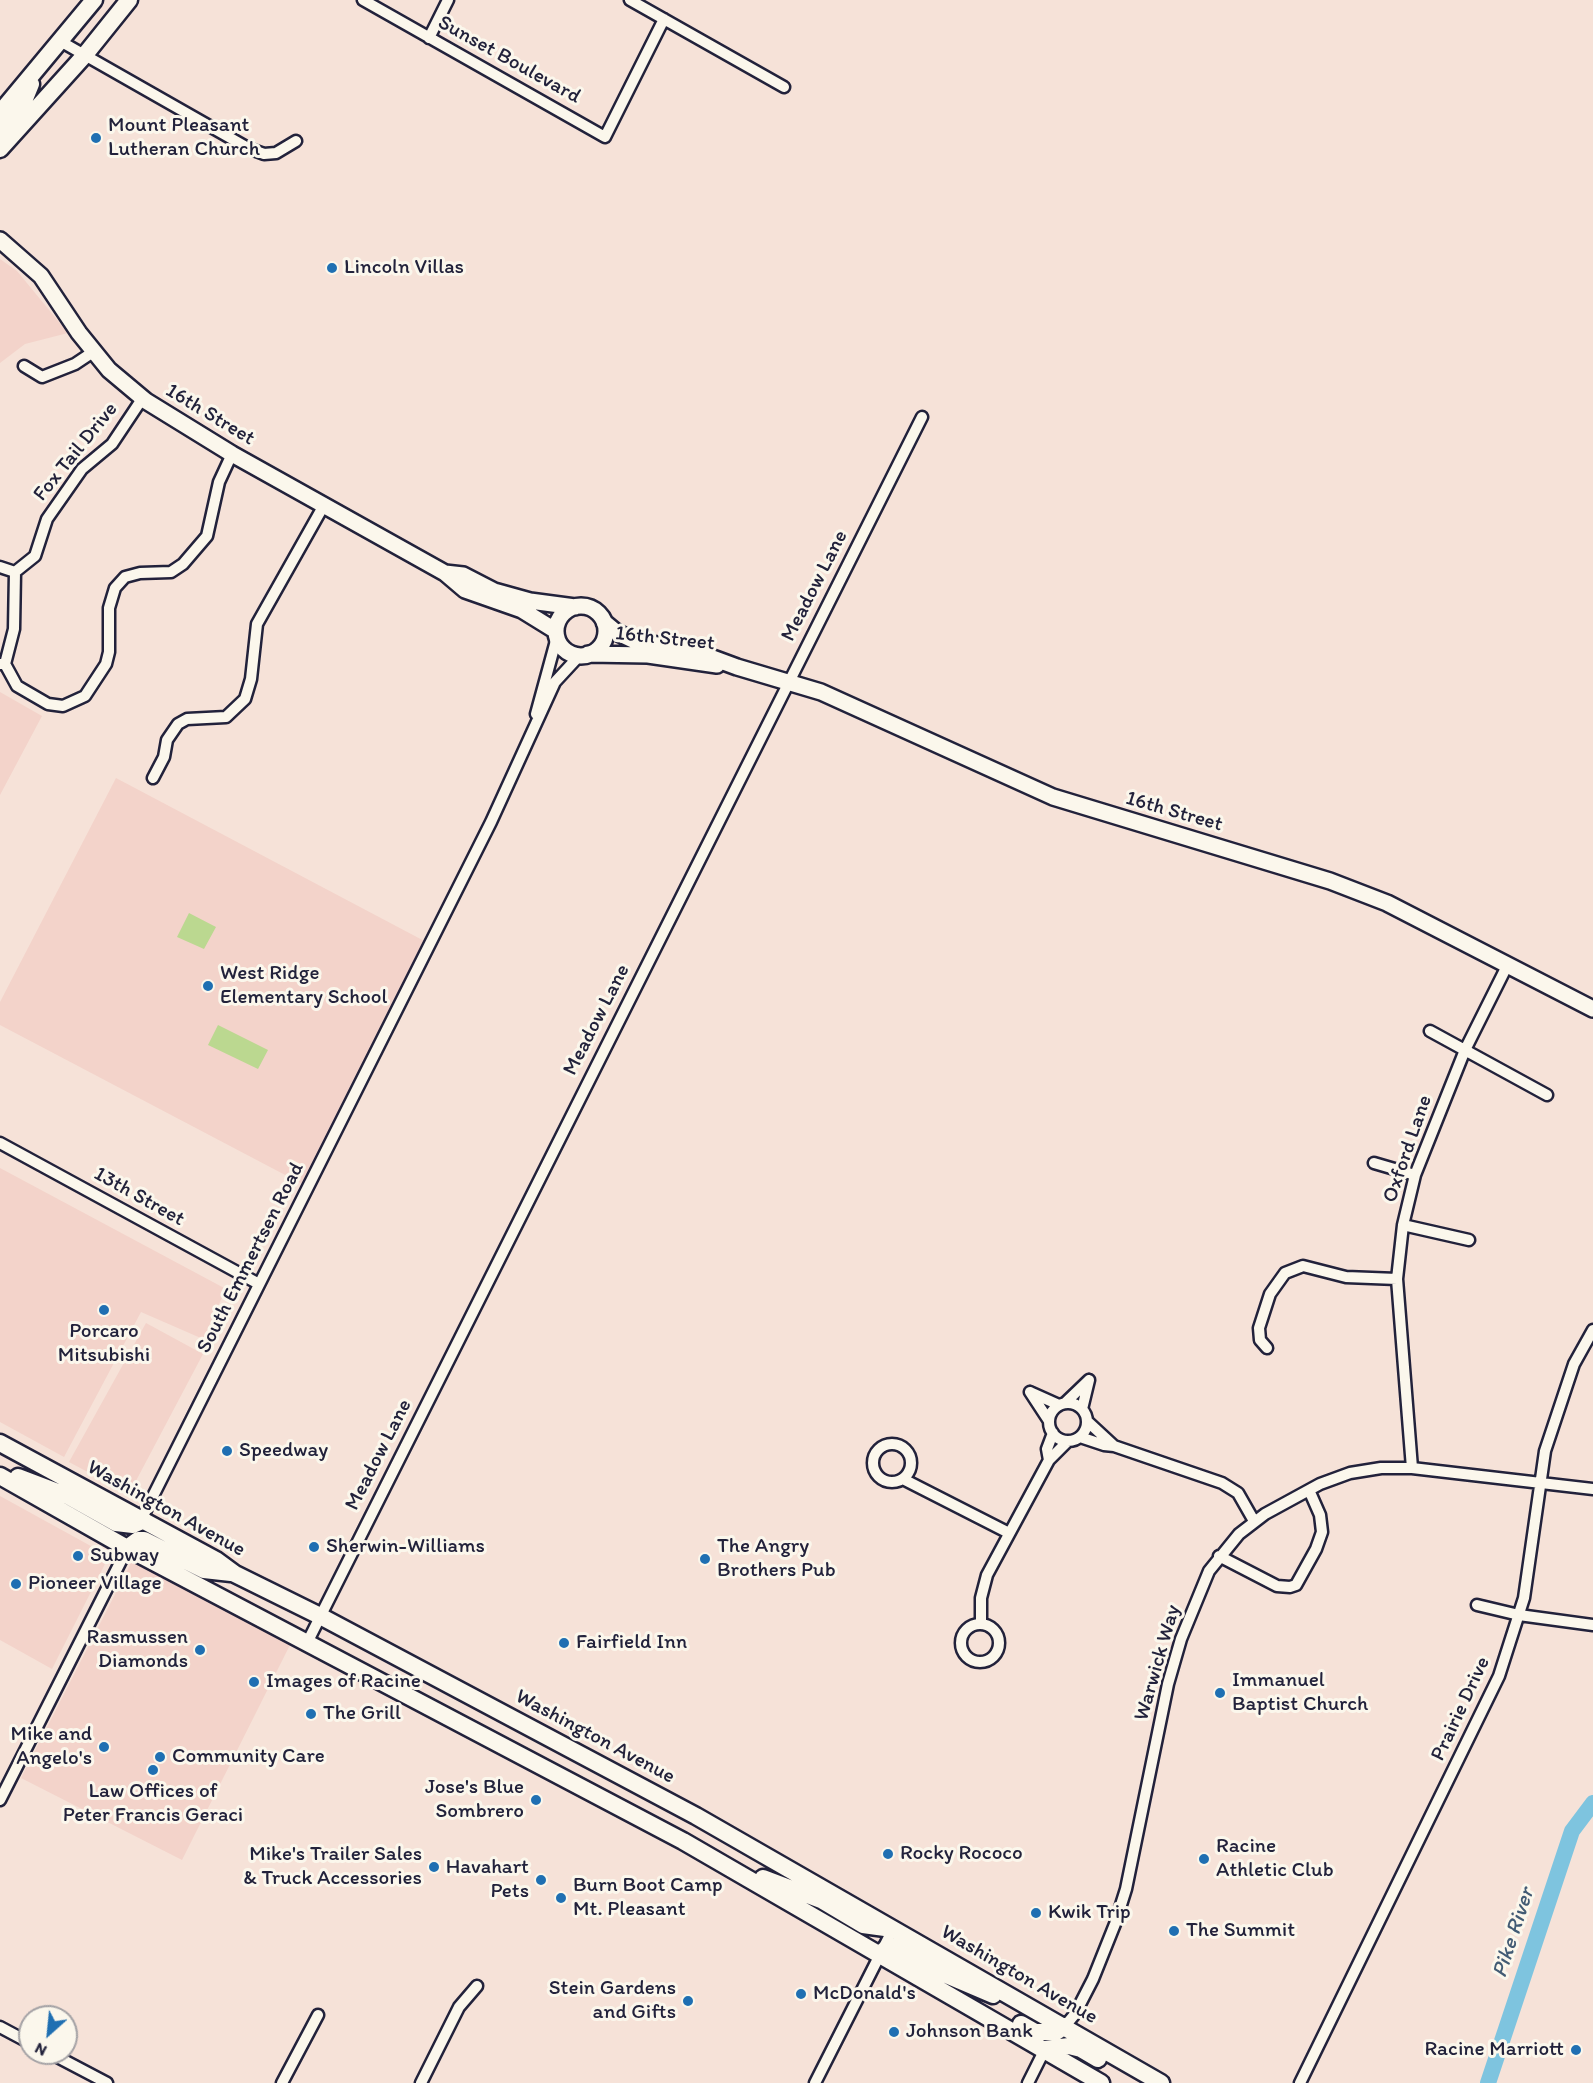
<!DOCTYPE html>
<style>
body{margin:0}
#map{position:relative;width:1593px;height:2083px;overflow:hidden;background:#f6e2d8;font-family:Itim,sans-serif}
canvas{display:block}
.north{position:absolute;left:18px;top:2005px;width:60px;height:60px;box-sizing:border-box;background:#fbf7ec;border:2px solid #a4a2a5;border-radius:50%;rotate:207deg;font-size:16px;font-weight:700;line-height:24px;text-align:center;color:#22223b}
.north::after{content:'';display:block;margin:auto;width:21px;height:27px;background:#1f6fb2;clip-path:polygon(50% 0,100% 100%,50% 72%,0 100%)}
</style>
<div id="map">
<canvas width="1593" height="2083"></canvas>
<div class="north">N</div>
</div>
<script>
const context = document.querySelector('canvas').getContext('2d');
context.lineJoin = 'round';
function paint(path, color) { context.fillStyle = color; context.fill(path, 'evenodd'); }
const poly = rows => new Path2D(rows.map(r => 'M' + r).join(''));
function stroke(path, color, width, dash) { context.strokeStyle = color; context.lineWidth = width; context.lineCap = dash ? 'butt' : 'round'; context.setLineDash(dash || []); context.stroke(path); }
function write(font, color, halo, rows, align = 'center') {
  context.font = font + ' Itim,sans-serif'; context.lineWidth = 6; context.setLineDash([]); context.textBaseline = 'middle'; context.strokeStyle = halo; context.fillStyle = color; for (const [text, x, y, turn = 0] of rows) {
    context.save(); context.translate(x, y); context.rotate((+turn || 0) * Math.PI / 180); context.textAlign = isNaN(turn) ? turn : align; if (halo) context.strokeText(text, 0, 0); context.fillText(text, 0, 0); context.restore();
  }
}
const built = poly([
 [0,259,17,271,68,333,25,344,0,363],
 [0,692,42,716,0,795],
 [116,778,430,944,308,1187,0,1025,0,1002],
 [0,1168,226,1289,203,1339,141,1312,64,1457,0,1422],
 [146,1323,203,1354,129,1494,69,1462],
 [0,1496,109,1556,52,1669,0,1640],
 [127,1548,295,1635,182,1860,21,1778,130,1565]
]);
const green = poly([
 [189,913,216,927,204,949,177,937],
 [218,1025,268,1050,258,1069,208,1045]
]);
const river = poly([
 [1488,2083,1572,1831,1593,1803]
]);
const street = poly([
 [363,0,605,137,664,19],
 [630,0,784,87],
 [429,38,448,0],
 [60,41,248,148,264,154,276,153,296,141],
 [24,366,42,377,75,364,93,352],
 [0,567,15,572],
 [0,664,5,664,17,686,48,704,63,706,85,696,106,664,109,652,109,608,115,588,125,577,140,573,171,572,183,564,207,536,219,482,232,454],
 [5,664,14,629,15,572,35,556,47,519,82,469,112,444,142,399],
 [536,714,557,637],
 [153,778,164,757,167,740,178,724,187,719,226,717,245,699,251,679,257,624,324,505],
 [1430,1031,1547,1095],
 [0,1143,259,1284],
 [1374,1163,1415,1175],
 [1403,1225,1469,1240],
 [1267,1348,1260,1340,1259,1328,1270,1294,1285,1273,1303,1266,1346,1277,1397,1279],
 [1030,1392,1049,1421],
 [1030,1392,1059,1405],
 [1065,1403,1089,1380],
 '1049 1422a19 19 0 1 1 38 0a19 19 0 1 1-38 0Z',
 [1082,1409,1089,1380],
 [1087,1421,1114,1446],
 [1080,1437,1104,1445,1114,1446,1222,1483,1238,1493,1254,1521],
 '873 1463a19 19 0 1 1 38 0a19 19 0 1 1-38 0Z',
 [1049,1460,1047,1449,1053,1433],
 [1412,1468,1397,1279,1403,1225,1415,1175,1465,1050,1508,964],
 [903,1479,1009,1533],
 [139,1524,491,822,555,682,580,655],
 [1219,1556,1277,1586,1290,1587,1296,1585,1316,1549,1322,1532,1320,1515,1309,1490],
 [1477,1605,1519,1615,1593,1625],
 [981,1624,981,1598,987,1575,1049,1460,1068,1441],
 '961 1643a19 19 0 1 1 38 0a19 19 0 1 1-38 0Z',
 [308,1641,922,417],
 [0,1800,130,1543],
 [1065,2026,1075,2014,1093,1979,1115,1924,1126,1889,1168,1684,1181,1639,1209,1571,1239,1534,1265,1514,1320,1484,1350,1473,1381,1468,1412,1468,1593,1489],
 [0,2027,30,2043],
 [50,2053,107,2083],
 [282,2083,318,2015],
 [421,2083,459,2007,477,1986],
 [815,2083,893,1929],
 [1028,2083,1045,2049],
 [1300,2083,1499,1676,1524,1598,1545,1451,1574,1364,1593,1330]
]);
const secondary = poly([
 [0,240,41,276,79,333,109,370,146,401,232,454,445,573,465,590,522,610,556,631],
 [445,573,463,575,494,591,530,601,575,607],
 '556 631a25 25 0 1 1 50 0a25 25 0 1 1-50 0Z',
 [604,622,616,632,637,642,691,650,737,667,821,692,1053,797,1330,881,1387,903,1593,1009],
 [588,654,648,655,717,665]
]);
const primary = poly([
 [0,113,94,0],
 [0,132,22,106,31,84],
 [0,149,84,56,129,0],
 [0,1443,216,1560,235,1574,320,1616,696,1816,1161,2083],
 [0,1476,127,1548,683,1841,1101,2083],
 [18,1477,68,1496,116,1523,133,1525,140,1522],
 [127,1548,138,1540,144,1540,204,1570,231,1573],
 [763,1878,821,1900,863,1925,885,1928],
 [880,1954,889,1946,899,1948,946,1975,993,1995],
 [1021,2024,1035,2032,1056,2032,1065,2026],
 [1045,2049,1069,2046,1081,2049,1098,2059]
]);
const markers = [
 [96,138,6,"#1f6fb2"],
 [332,268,6,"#1f6fb2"],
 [208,986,6,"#1f6fb2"],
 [104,1310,6,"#1f6fb2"],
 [227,1451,6,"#1f6fb2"],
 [314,1547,6,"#1f6fb2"],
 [78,1556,6,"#1f6fb2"],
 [705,1559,6,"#1f6fb2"],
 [16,1584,6,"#1f6fb2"],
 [564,1643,6,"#1f6fb2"],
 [200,1650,6,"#1f6fb2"],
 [254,1682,6,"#1f6fb2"],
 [1220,1693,6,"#1f6fb2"],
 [311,1714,6,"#1f6fb2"],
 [104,1747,6,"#1f6fb2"],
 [160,1757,6,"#1f6fb2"],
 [153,1770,6,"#1f6fb2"],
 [536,1800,6,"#1f6fb2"],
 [888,1854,6,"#1f6fb2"],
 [1204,1859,6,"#1f6fb2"],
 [434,1867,6,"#1f6fb2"],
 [541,1880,6,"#1f6fb2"],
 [561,1898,6,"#1f6fb2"],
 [1036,1913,6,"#1f6fb2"],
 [1174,1931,6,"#1f6fb2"],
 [801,1994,6,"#1f6fb2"],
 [688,2001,6,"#1f6fb2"],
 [894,2032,6,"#1f6fb2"],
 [1576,2050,6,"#1f6fb2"]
];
const streetNames = [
 ["Sunset Boulevard",509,60,29],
 ["16th Street",210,415,31],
 ["Fox Tail Drive",76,452,-51],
 ["Meadow Lane",815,586,-63],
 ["16th Street",665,639,6],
 ["16th Street",1174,812,16],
 ["Meadow Lane",597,1020,-63],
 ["Oxford Lane",1408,1149,-71],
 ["13th Street",139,1197,29],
 ["South Emmertsen Road",251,1258,-63],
 ["Meadow Lane",379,1455,-63],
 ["Washington Avenue",166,1509,29],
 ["Warwick Way",1158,1663,-74],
 ["Prairie Drive",1461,1709,-65],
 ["Washington Avenue",595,1737,28],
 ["Washington Avenue",1019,1975,30]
];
const poiNames = [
 ["Mount Pleasant",108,126],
 ["Lutheran Church",108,150],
 ["Lincoln Villas",344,268],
 ["West Ridge",220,974],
 ["Elementary School",220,998],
 ["Porcaro",104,1332,"center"],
 ["Mitsubishi",104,1356,"center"],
 ["Speedway",239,1451],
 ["Sherwin-Williams",326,1547],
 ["The Angry",717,1547],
 ["Brothers Pub",717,1571],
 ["Subway",90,1556],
 ["Pioneer Village",28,1584],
 ["Rasmussen",188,1638,"right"],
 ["Diamonds",188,1662,"right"],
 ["Fairfield Inn",576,1643],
 ["Immanuel",1232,1681],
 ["Baptist Church",1232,1705],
 ["Images of Racine",266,1682],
 ["The Grill",323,1714],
 ["Mike and",92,1735,"right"],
 ["Angelo's",92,1759,"right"],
 ["Community Care",172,1757],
 ["Jose's Blue",524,1788,"right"],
 ["Sombrero",524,1812,"right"],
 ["Law Offices of",153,1792,"center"],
 ["Peter Francis Geraci",153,1816,"center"],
 ["Racine",1216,1847],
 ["Athletic Club",1216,1871],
 ["Rocky Rococo",900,1854],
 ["Mike's Trailer Sales",422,1855,"right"],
 ["& Truck Accessories",422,1879,"right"],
 ["Havahart",529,1868,"right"],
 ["Pets",529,1892,"right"],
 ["Burn Boot Camp",573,1886],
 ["Mt. Pleasant",573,1910],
 ["Kwik Trip",1048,1913],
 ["The Summit",1186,1931],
 ["Stein Gardens",676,1989,"right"],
 ["and Gifts",676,2013,"right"],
 ["McDonald's",813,1994],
 ["Johnson Bank",906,2032],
 ["Racine Marriott",1564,2050,"right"]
];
const waterNames = [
 ["Pike River",1514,1933,-72]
];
paint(built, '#f3d3ca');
paint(green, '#bbd890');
stroke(river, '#7ec4df', 16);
stroke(street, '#22223b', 15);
stroke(secondary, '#22223b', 20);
stroke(primary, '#22223b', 21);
stroke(street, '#fbf7ec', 10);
stroke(secondary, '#fbf7ec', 15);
stroke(primary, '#fbf7ec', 16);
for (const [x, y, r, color] of markers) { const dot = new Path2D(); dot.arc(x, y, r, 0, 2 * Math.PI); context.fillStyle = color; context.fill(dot); stroke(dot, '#fbf7ec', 2); }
write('21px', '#22223b', '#fbf7ec', streetNames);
write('21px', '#22223b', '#fbf7ec', poiNames, 'left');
write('italic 22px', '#425b74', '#fbf7ec', waterNames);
</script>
